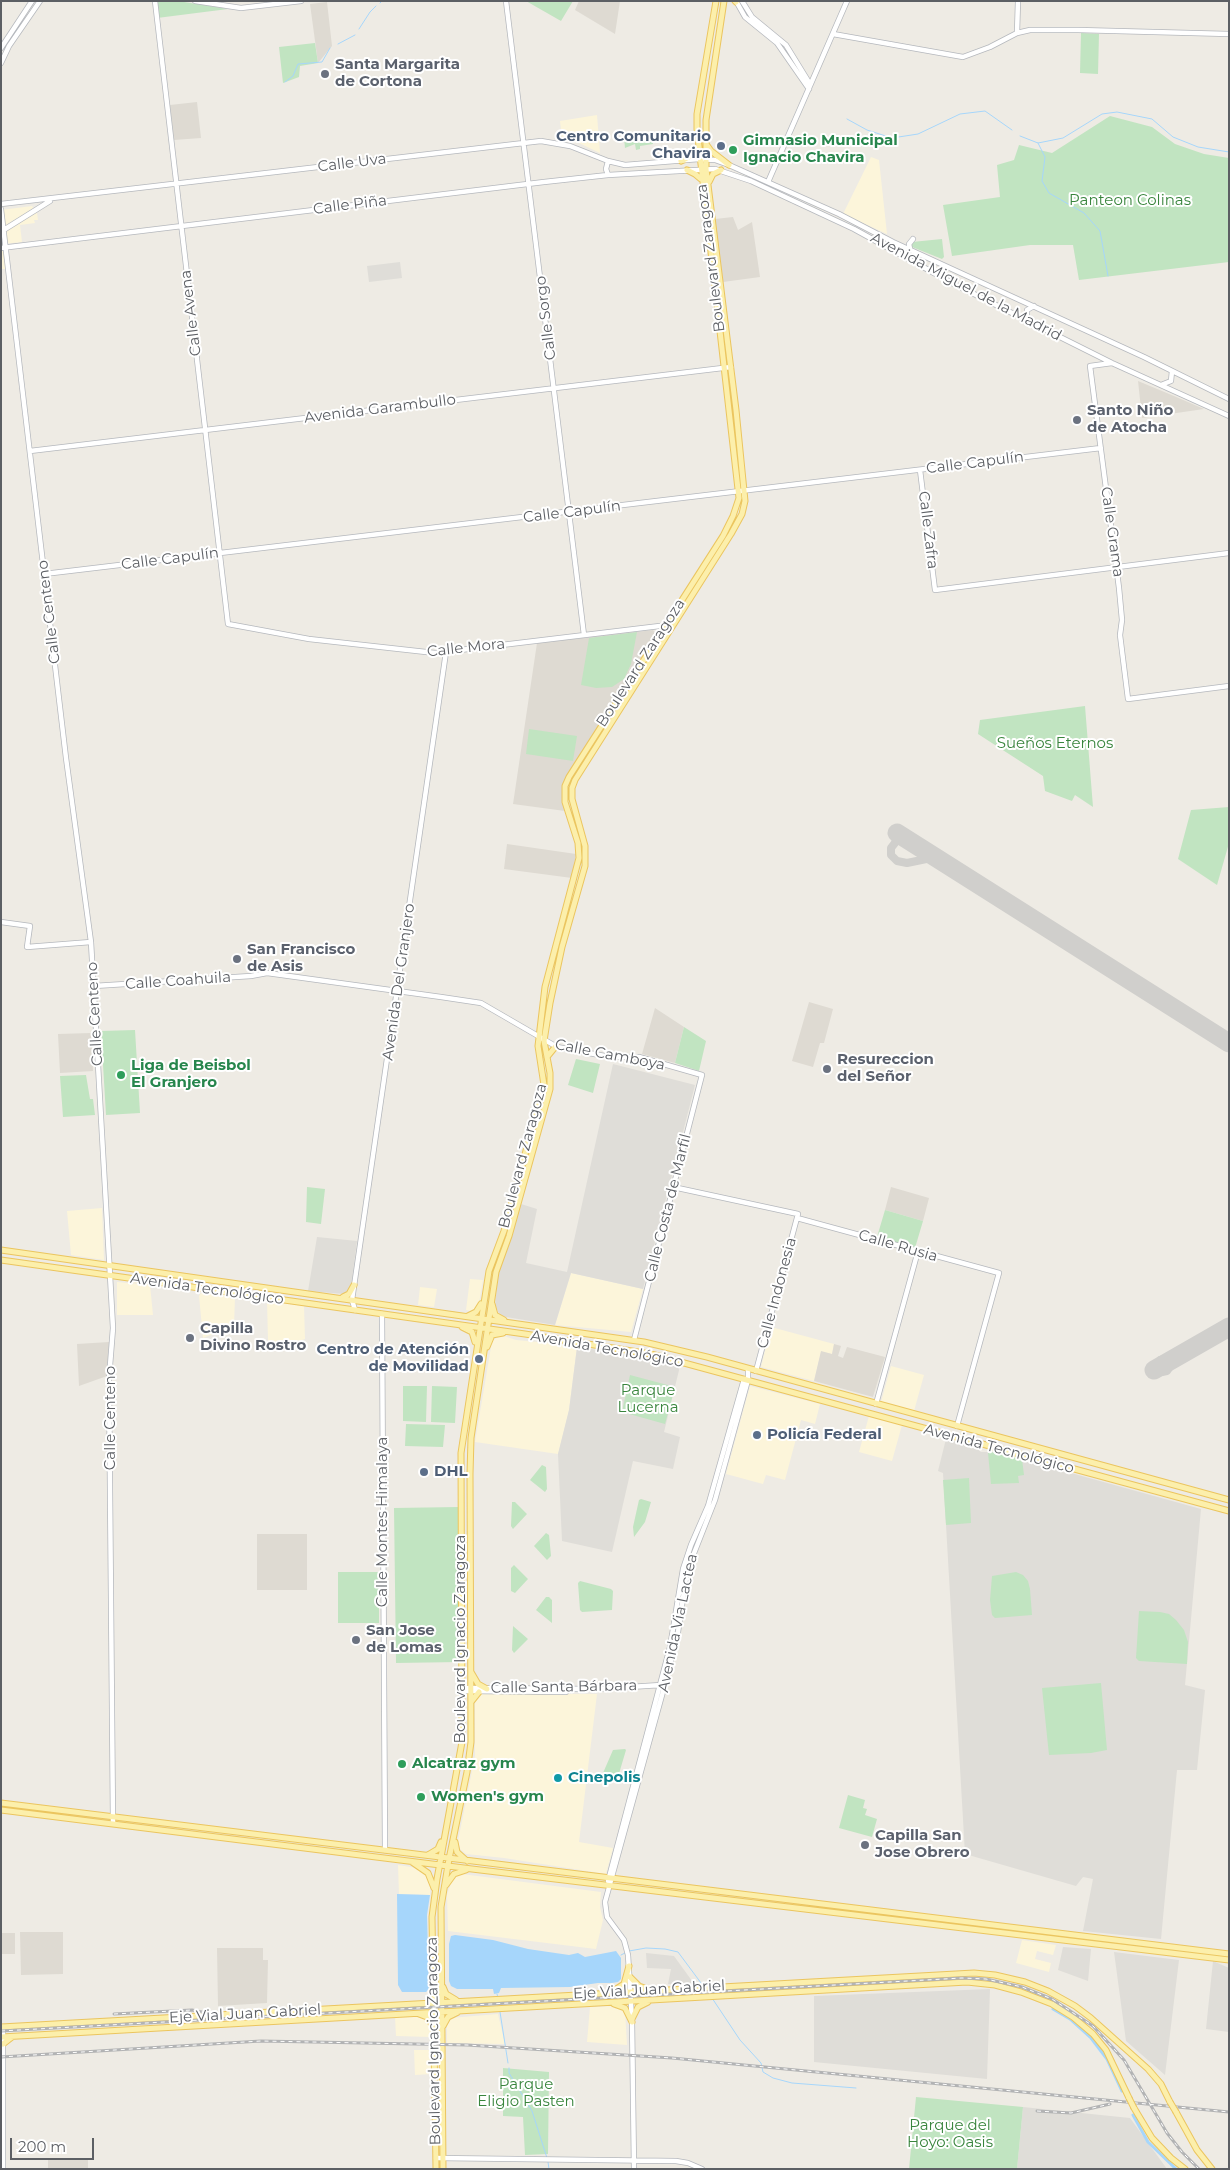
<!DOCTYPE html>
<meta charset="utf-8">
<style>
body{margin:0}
#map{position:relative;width:1230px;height:2170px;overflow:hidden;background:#eeebe4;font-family:Montserrat,sans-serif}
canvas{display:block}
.frame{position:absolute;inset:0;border:2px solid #5c5f64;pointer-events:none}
.scale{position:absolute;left:10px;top:2138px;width:84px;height:22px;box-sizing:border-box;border:2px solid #5c5f64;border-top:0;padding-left:6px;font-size:15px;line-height:18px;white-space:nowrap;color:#5c5f64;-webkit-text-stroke:4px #fff;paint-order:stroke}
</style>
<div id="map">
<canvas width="1230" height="2170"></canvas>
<div class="frame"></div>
<div class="scale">200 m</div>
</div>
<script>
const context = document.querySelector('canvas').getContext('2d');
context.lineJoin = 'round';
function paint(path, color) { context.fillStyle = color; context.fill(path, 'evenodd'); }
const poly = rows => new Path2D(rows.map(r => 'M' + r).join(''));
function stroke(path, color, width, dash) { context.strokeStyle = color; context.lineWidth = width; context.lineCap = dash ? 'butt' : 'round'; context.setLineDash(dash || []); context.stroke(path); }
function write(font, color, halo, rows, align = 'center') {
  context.font = font + ' Montserrat,sans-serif'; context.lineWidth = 4; context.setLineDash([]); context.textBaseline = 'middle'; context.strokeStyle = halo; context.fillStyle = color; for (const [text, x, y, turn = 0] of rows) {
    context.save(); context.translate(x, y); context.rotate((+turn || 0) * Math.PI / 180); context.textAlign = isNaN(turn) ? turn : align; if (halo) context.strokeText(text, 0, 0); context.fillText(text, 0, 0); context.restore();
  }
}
const commercial = poly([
 [597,115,600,153,579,143,562,140,560,121],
 [871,157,879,160,887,234,843,214],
 [32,206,37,213,38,220,34,220,35,223,20,225,22,242,3,244,6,269,1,269,1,210],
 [102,1208,104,1260,71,1255,67,1211],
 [571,1273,643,1289,631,1332,555,1325],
 [470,1279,483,1280,479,1303,476,1308,471,1311,466,1310],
 [117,1282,150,1285,153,1315,117,1315],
 [420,1287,437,1289,434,1307,418,1305],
 [201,1293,235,1297,234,1326,203,1338,199,1296],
 [267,1301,304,1306,305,1339,271,1350,268,1340],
 [771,1327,834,1344,832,1354,821,1352,814,1381,761,1367],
 [501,1335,516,1340,559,1344,577,1347,569,1410,558,1454,475,1442,492,1341],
 [891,1366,924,1375,914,1411,881,1402],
 [750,1386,820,1404,815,1424,801,1420,785,1480,766,1475,763,1484,726,1474],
 [869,1416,902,1425,892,1461,859,1452],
 [480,1694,597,1694,579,1842,613,1848,606,1874,504,1858,466,1854,460,1849,458,1841,475,1756,475,1697],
 [398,1865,417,1868,422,1871,430,1880,430,1895,399,1894],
 [462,1874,601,1892,600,1907,603,1920,596,1949,448,1931,447,1895,452,1880,457,1875],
 [1022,1940,1056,1945,1053,1955,1037,1951,1035,1959,1051,1963,1049,1972,1016,1963],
 [614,2006,625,2011,627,2045,587,2042,590,2007],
 [498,2014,505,2044,447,2043,447,2024,450,2018],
 [395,2017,423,2017,429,2023,431,2037,396,2036],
 [414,2050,432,2050,432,2074,415,2075]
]);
const industrial = poly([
 [400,262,402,278,369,282,367,266],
 [613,1064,695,1085,643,1289,571,1273,555,1325,500,1316,495,1305,498,1275,521,1204,537,1209,526,1263,567,1272],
 [317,1237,357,1241,351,1287,344,1294,308,1291],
 [577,1347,641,1356,680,1366,664,1432,680,1437,673,1469,633,1461,612,1552,562,1541,558,1454,569,1410],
 [946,1439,975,1447,981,1452,991,1452,1035,1463,1201,1509,1185,1685,1205,1690,1197,1770,1177,1770,1161,1939,1083,1931,1093,1879,1083,1877,1076,1886,965,1854,943,1473,938,1471],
 [1063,1947,1091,1949,1088,1981,1058,1970],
 [1114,1952,1179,1960,1165,2075,1126,2041],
 [646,1953,674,1956,695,1985,668,1984,671,1969,647,1968],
 [1213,1961,1229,1968,1229,2032,1206,2029],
 [990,1989,987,2079,814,2062,814,1996],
 [1023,2107,1130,2118,1167,2169,1017,2169]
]);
const education = poly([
 [579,1,620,1,615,34,575,10],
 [327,2,332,46,318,63,310,4],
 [197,102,201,138,174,140,170,105],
 [733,217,738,230,752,222,760,277,723,282,715,219],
 [1138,381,1174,396,1204,409,1142,418],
 [653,630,656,634,564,781,562,791,565,811,513,804,537,643],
 [507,844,576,854,572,878,504,869],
 [809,1002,833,1009,824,1043,820,1043,813,1067,792,1061],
 [655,1008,684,1027,675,1063,642,1054],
 [91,1033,93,1071,60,1073,58,1034],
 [891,1187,929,1198,923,1221,885,1210],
 [109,1342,107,1376,79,1386,77,1344],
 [834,1344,841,1346,838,1356,843,1358,847,1347,885,1357,873,1397,814,1381,821,1351,832,1354],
 [257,1534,307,1534,307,1590,257,1590],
 [20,1932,63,1932,63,1974,21,1975],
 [1,1933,15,1933,15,1954,1,1954],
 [217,1948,263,1948,263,1960,268,1960,267,2003,218,2006],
 [48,2158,88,2159,88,2169,48,2169]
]);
const green = poly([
 [156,1,178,1,228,9,157,18],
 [526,1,573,1,561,21],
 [1081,33,1099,34,1098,74,1080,73],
 [315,43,318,63,300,66,299,77,283,83,279,47],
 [1110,116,1152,127,1175,144,1204,154,1229,158,1229,262,1079,280,1073,245,1030,245,952,256,943,205,1000,197,997,165,1014,160,1019,145,1052,153],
 [652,134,653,144,640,146,640,149,636,150,635,144,625,148,624,138],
 [942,239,944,257,942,259,912,247,910,244,912,242],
 [637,632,631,664,624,679,612,687,596,688,581,685,589,638],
 [1085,706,1093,807,1075,795,1072,801,1045,791,1043,776,978,734,980,720],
 [529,729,577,736,573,761,526,754],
 [1229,807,1229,843,1217,885,1178,859,1191,810],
 [684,1027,706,1041,699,1071,675,1063],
 [135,1030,140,1113,106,1115,101,1031],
 [576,1059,600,1064,593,1093,568,1085],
 [86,1075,90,1099,93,1099,95,1115,63,1117,60,1076],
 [307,1187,325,1189,321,1224,306,1222],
 [885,1210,923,1221,915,1248,877,1237],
 [630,1375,675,1387,665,1424,622,1412],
 [403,1386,427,1386,426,1422,403,1421],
 [432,1386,457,1387,455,1423,431,1422],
 [406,1424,445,1425,443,1447,405,1446],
 [991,1452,1022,1459,1024,1475,1018,1476,1019,1483,991,1484,988,1453],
 [542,1465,546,1467,547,1489,545,1492,530,1480],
 [969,1478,971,1523,946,1525,943,1480],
 [641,1499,651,1502,645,1522,634,1537,633,1527,639,1500],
 [512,1502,515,1502,527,1514,513,1529,511,1526],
 [458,1507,460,1662,396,1663,394,1508],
 [546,1533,549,1535,551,1556,547,1560,534,1546],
 [514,1565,528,1579,515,1593,511,1591,511,1568],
 [338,1572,379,1572,379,1623,338,1623],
 [1016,1572,1023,1575,1028,1581,1030,1589,1032,1615,995,1618,992,1615,990,1600,992,1576],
 [580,1581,611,1589,613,1591,612,1610,582,1612,580,1610,578,1583],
 [546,1597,549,1597,552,1600,552,1623,536,1610],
 [1139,1611,1160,1612,1169,1614,1176,1620,1184,1630,1188,1642,1187,1664,1139,1661,1136,1658],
 [513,1626,528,1639,514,1653,512,1650],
 [1101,1683,1107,1750,1091,1753,1049,1755,1042,1688],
 [625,1749,626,1750,618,1777,616,1778,604,1776,603,1773,613,1750],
 [848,1795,865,1800,863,1808,867,1809,865,1815,877,1819,872,1837,839,1828],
 [503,2068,549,2072,548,2154,525,2155,523,2117,503,2116],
 [916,2097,1023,2107,1017,2169,909,2169]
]);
const water = poly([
 [397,1894,430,1895,427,1915,429,1989,426,1992,402,1992,398,1985],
 [455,1935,493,1940,528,1949,569,1955,578,1953,585,1957,616,1951,621,1958,621,1979,618,1982,612,1983,598,1983,570,1987,501,1988,499,1993,494,1994,493,1989,457,1989,451,1986,449,1981,449,1944,451,1936]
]);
const stream = poly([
 [380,3,382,1],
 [359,29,370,12,376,6],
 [338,44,355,35],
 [285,82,293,76,298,64,322,62,330,48],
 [847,119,867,130,892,138,918,134,960,114,985,111,1012,130],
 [1020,136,1038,143,1063,138,1102,114,1117,112,1152,119,1173,137,1198,147,1229,152],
 [1038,143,1045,157,1042,181,1049,193,1084,213,1100,231,1108,276],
 [629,1951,646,1948,665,1949,678,1952,704,1987],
 [621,1955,625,1953],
 [497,1994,498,1998],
 [712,1998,740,2040,761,2063,763,2072,773,2078,792,2083,856,2088],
 [500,2012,508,2063],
 [509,2068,509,2073,532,2111,547,2158],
 [548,2162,549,2169]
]);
const canal = poly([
 [1053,2009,1070,2019,1091,2038,1107,2059,1122,2091],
 [1133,2115,1148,2142,1176,2169]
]);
const taxiway = poly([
 [907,839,898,839,891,848,891,855,897,861,907,863,936,857],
 [1172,1358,1160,1360,1157,1365,1158,1369,1162,1372,1167,1371,1178,1355]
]);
const runway = poly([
 [897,833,1229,1043],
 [1154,1370,1229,1327]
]);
const secondary = poly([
 [155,1,228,624,309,639,435,653,668,625],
 [195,1,241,8,301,1],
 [506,1,584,635],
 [736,1,745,17,777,43,809,89],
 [742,1,752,17,786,45,810,84],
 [1017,33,1018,1],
 [833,34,963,57,990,47,1017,33,1030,30,1078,30,1229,34],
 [1,48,32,1],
 [1,63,9,46,40,1],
 [608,161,606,169,608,175],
 [768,182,847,1],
 [1,204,541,141,570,146,608,161,625,165,699,159,715,160,729,165,839,214,893,242,1144,357,1229,399],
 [1,209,66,758,91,942,113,1328,109,1378,113,1823],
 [2,231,50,201],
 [1,248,544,182,608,175,715,169,751,181,854,229,954,284,1112,363,1229,416],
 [910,249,909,244,913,239],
 [1027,320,1027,310,1034,306],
 [1112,363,1090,366,1119,588,1122,620,1120,635,1128,699,1229,686],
 [1161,385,1171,381,1172,371],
 [30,451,731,367],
 [920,470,935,590,1229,553],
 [44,574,1101,448],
 [1,922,30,926,27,947,91,942],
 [94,986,251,976,267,973,441,997,481,1003,557,1047,610,1057,639,1057,702,1075,634,1340],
 [673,1187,798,1214,756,1371],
 [797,1218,999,1273,957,1426],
 [355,1310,352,1300,446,652],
 [382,1314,385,1850],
 [876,1404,918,1251],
 [462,1688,598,1689,661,1685],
 [462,1691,566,1692],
 [608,1881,670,1647,683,1569,691,1545,708,1506,744,1379],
 [3,2027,3,2169],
 [436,2158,676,2161,688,2163,702,2169],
 [634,2169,632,2020,628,1955,624,1940,607,1917,605,1902,664,1688,678,1632,687,1571,715,1500,748,1380,748,1369]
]);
const primary = poly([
 [735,1,736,2],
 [706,144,711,151,729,165],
 [681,161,691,156,698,147],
 [687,170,695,174,701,179],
 [709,182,713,174,721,170],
 [547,1057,556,1046],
 [1,1250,644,1342,707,1357,1229,1500],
 [1,1260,525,1334,651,1354,1229,1511],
 [343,1297,349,1294,354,1285],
 [492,1304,495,1315,504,1320],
 [468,1316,476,1312,481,1304],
 [462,1327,472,1332,475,1342],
 [487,1347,492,1335,503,1333],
 [471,1672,478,1684,487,1689],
 [471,1702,479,1692],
 [1,1803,1229,1954],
 [1,1810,472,1869,1229,1960],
 [455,1842,457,1852,467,1861],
 [428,1855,438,1849,441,1842],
 [412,1862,428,1873,434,1888],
 [446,1885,454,1874,466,1870],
 [630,1977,639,1986,647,1989],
 [443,1987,446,1994,456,2000],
 [613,1991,624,1984,629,1966],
 [614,2004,625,2008,632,2022],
 [419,2014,427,2017,433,2026],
 [632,2019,638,2007,648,2002],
 [443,2026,448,2017,458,2012],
 [1,2027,974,1973,995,1975,1025,1982,1048,1991,1075,2006,1091,2018,1148,2069,1161,2084,1170,2102],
 [1,2037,967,1982,995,1985,1021,1992,1052,2004,1073,2017,1093,2034,1106,2050,1129,2098],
 [3,2044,12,2037],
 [1134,2108,1152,2138,1171,2158,1185,2169],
 [1176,2112,1197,2150,1212,2169],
 [436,2169,432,1917,437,1879,462,1742,461,1453,489,1271,504,1231,544,1085,538,1046,545,987,579,858,578,843,565,802,565,786,569,777,723,536,733,516,739,498,697,129,697,114,716,1],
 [443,2169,441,1907,449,1859,467,1772,471,1742,470,1474,471,1438,496,1272,509,1236,550,1089,550,1073,544,1041,550,1003,562,947,585,866,585,846,572,799,572,788,575,780,731,534,742,514,745,501,736,410,706,169,706,120,724,1]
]);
const rail = poly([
 [114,2014,192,2010,221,2016],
 [1,2031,962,1978,986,1979,1022,1987,1052,1999,1093,2026,1124,2060,1167,2133,1182,2152,1199,2169],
 [1,2057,261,2041,467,2045,672,2058,1229,2112],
 [1037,2111,1071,2113,1110,2104]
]);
const primaryBridge = poly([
 [1129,2098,1134,2108],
 [1170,2102,1176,2112]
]);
const markers = [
 [325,74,5,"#6b7280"],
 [721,146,5,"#5c6f8a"],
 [733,150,5,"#2e9e5b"],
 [1077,420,5,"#6b7280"],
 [237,959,5,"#6b7280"],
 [827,1069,5,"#6b7280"],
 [121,1075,5,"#2e9e5b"],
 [190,1338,5,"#6b7280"],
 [479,1359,5,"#5c6f8a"],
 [757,1435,5,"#5c6f8a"],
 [424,1472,5,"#5c6f8a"],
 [356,1640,5,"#6b7280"],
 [402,1764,5,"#2e9e5b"],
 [558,1778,5,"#0f9aa8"],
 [421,1797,5,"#2e9e5b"],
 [865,1845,5,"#6b7280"]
];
const worshipNames = [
 ["Santa Margarita",335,65],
 ["de Cortona",335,82],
 ["Santo Niño",1087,411],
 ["de Atocha",1087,428],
 ["San Francisco",247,950],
 ["de Asis",247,967],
 ["Resureccion",837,1060],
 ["del Señor",837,1077],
 ["Capilla",200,1329],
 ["Divino Rostro",200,1346],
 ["San Jose",366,1631],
 ["de Lomas",366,1648],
 ["Capilla San",875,1836],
 ["Jose Obrero",875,1853]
];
const serviceNames = [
 ["Centro Comunitario",711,137],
 ["Chavira",711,154],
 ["Centro de Atención",469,1350],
 ["de Movilidad",469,1367],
 ["Policía Federal",767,1435,"left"],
 ["DHL",434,1472,"left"]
];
const leisureNames = [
 ["Gimnasio Municipal",743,141],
 ["Ignacio Chavira",743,158],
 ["Liga de Beisbol",131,1066],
 ["El Granjero",131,1083],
 ["Alcatraz gym",412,1764],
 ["Women's gym",431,1797]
];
const streetNames = [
 ["Calle Uva",352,163,-7],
 ["Calle Piña",350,205,-7],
 ["Boulevard Zaragoza",711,258,-97],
 ["Avenida Miguel de la Madrid",966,287,28],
 ["Calle Avena",191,313,-97],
 ["Calle Sorgo",546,318,-97],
 ["Avenida Garambullo",380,409,-7],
 ["Calle Capulín",975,463,-7],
 ["Calle Capulín",572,512,-7],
 ["Calle Zafra",928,530,83],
 ["Calle Grama",1112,532,82],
 ["Calle Capulín",170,559,-7],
 ["Calle Centeno",49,612,-97],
 ["Calle Mora",466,648,-6],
 ["Boulevard Zaragoza",641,663,-57],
 ["Calle Coahuila",178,981,-4],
 ["Avenida Del Granjero",399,982,-82],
 ["Calle Centeno",95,1014,-93],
 ["Calle Camboya",610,1055,11],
 ["Boulevard Zaragoza",523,1156,-75],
 ["Calle Costa de Marfil",668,1208,-76],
 ["Calle Rusia",898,1246,16],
 ["Avenida Tecnológico",207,1289,8],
 ["Calle Indonesia",777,1293,-75],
 ["Avenida Tecnológico",607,1349,10],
 ["Calle Centeno",111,1418,-90],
 ["Avenida Tecnológico",999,1449,15],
 ["Calle Montes Himalaya",383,1522,-90],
 ["Avenida Via Lactea",678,1623,-78],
 ["Boulevard Ignacio Zaragoza",461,1639,-90],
 ["Calle Santa Bárbara",564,1687,-1],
 ["Eje Vial Juan Gabriel",649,1990,-3],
 ["Eje Vial Juan Gabriel",245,2014,-3],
 ["Boulevard Ignacio Zaragoza",434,2041,-91]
];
const parkNames = [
 ["Panteon Colinas",1130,201],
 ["Sueños Eternos",1055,744],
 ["Parque",648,1391],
 ["Lucerna",648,1408],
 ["Parque",526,2085],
 ["Eligio Pasten",526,2102],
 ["Parque del",950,2126],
 ["Hoyo: Oasis",950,2143]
];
const cultureNames = [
 ["Cinepolis",568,1778]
];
paint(commercial, '#fcf5da');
paint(industrial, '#dfddd8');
paint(education, '#dedad2');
paint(green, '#c1e4c1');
paint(water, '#a6d6fb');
stroke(stream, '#a6d6fb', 1);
stroke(canal, '#a6d6fb', 3);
stroke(taxiway, '#d0cfcc', 8);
stroke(runway, '#d0cfcc', 19);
stroke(secondary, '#b5b8bd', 6);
stroke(primary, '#ebc55f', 7);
stroke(secondary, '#fff', 4.5);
stroke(primary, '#fcefab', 5);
stroke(rail, '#b2b3b4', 3);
stroke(rail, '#fff', 1, [4]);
stroke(primaryBridge, '#ebc55f', 7, []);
stroke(primaryBridge, '#fcefab', 5);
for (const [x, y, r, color] of markers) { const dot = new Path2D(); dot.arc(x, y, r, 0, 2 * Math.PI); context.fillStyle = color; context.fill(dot); stroke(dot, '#fff', 2); }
write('bold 15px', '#5b616d', '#fff', worshipNames, 'left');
write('bold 15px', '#4e5e75', '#fff', serviceNames, 'right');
write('bold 15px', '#27864d', '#fff', leisureNames, 'left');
write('15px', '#5c5f64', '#fff', streetNames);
write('15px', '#39853d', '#fff', parkNames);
write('bold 15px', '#0d838f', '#fff', cultureNames, 'left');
</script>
